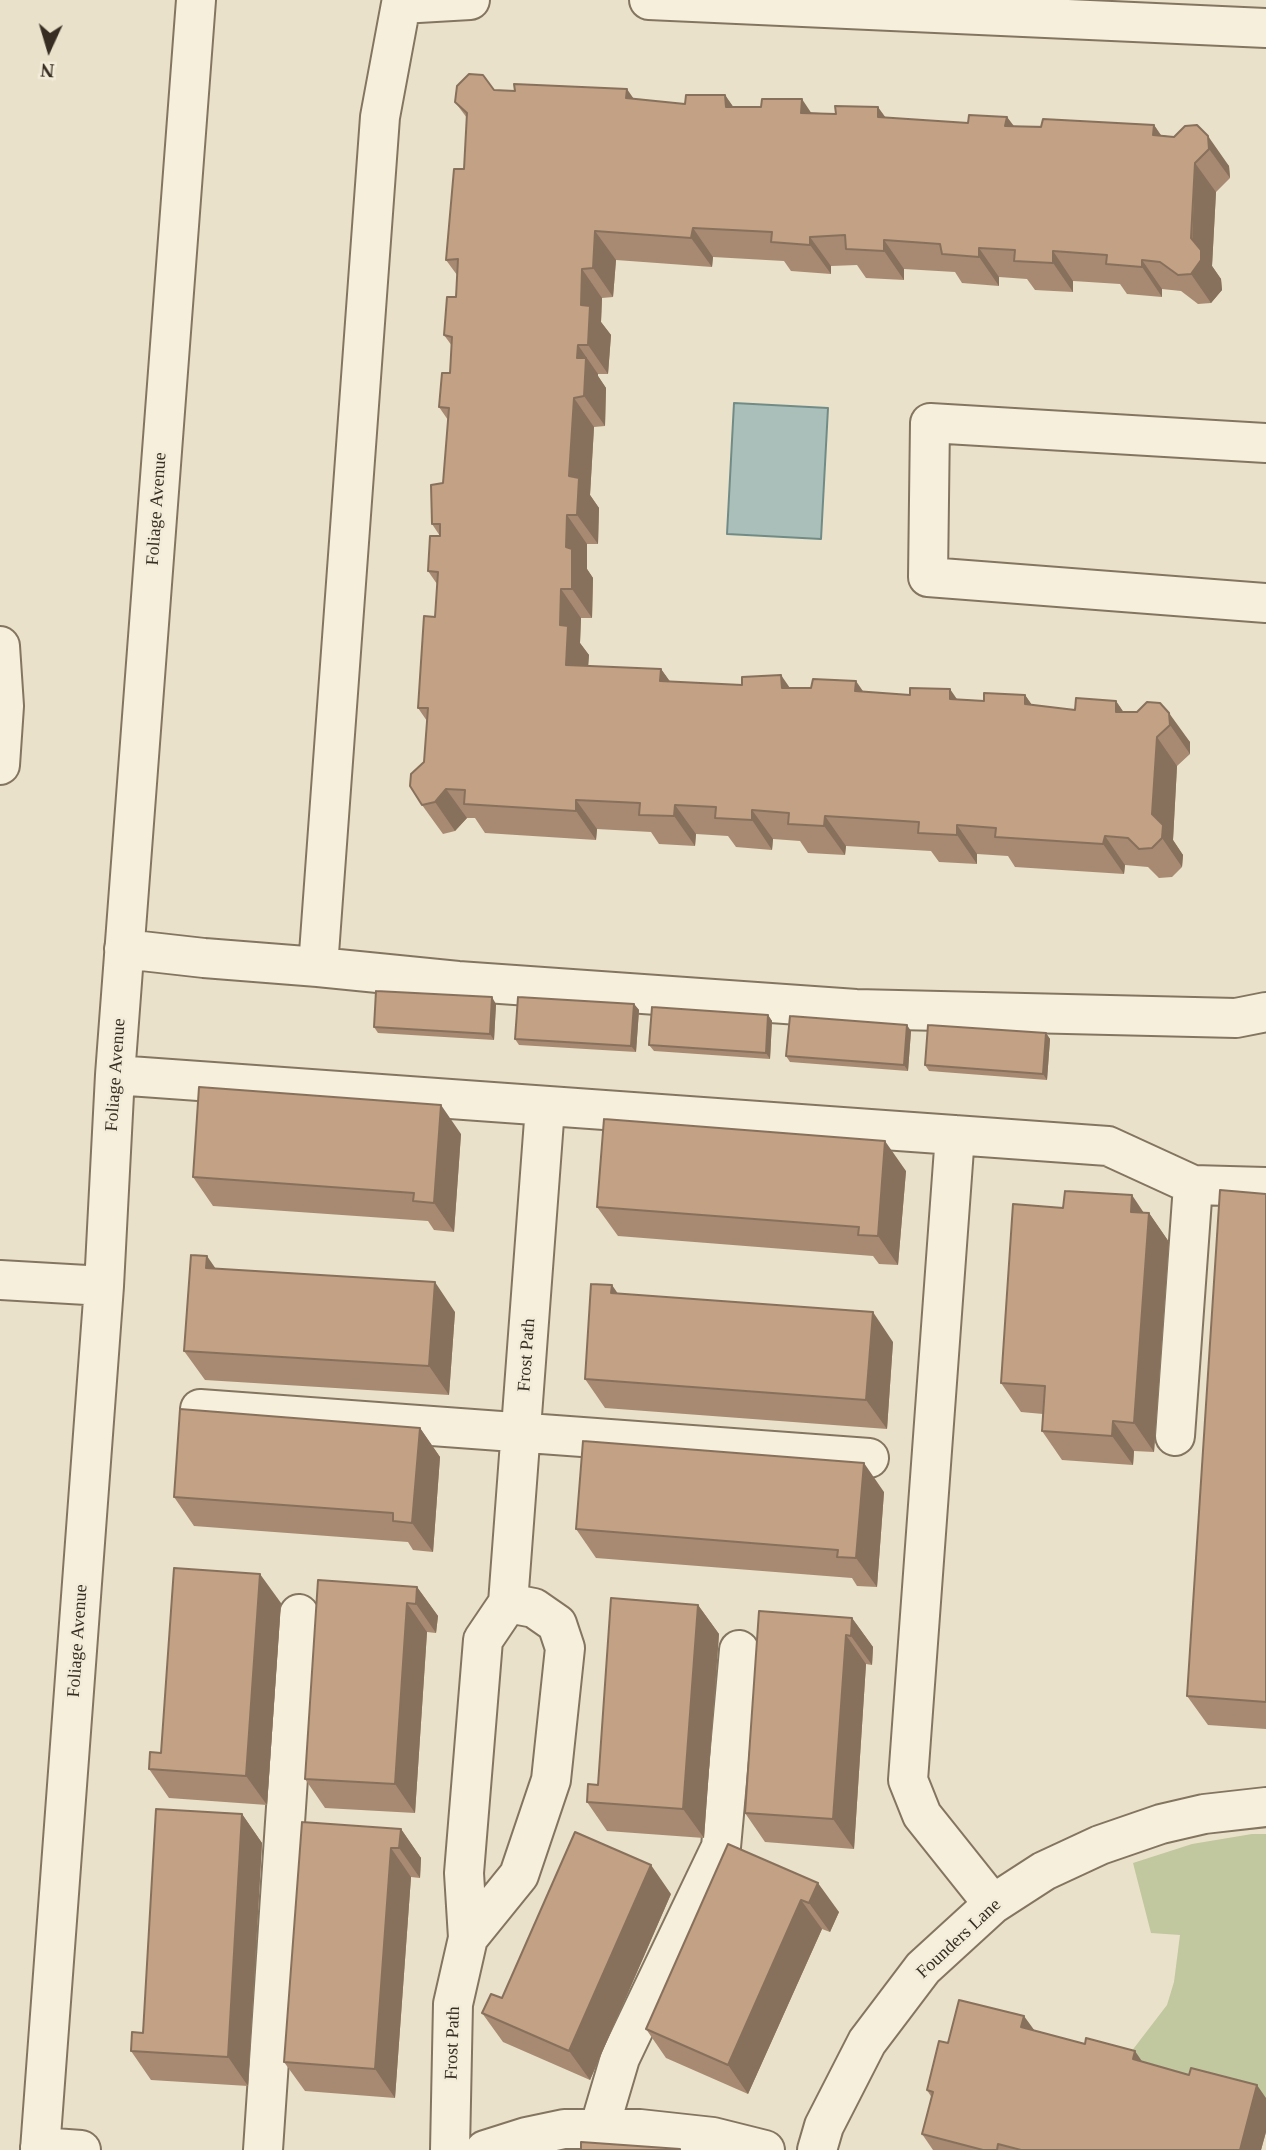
<!DOCTYPE html>
<style>
body{margin:0}
#map{position:relative;width:1266px;height:2150px;overflow:hidden;background:#eae1ca;font-family:"Times New Roman",serif}
canvas{display:block}
.north{position:absolute;left:14px;top:14px;width:70px;height:70px;-webkit-text-stroke:5px #f2ecd9;paint-order:stroke;rotate:184deg;font-size:19px;font-weight:700;line-height:28px;text-align:center;color:#372d22}
.north::after{content:'';display:block;margin:auto;width:24px;height:32px;background:#372d22;clip-path:polygon(50% 0,100% 100%,50% 72%,0 100%)}
</style>
<div id="map">
<canvas width="1266" height="2150"></canvas>
<div class="north">N</div>
</div>
<script>
const context = document.querySelector('canvas').getContext('2d');
context.lineJoin = 'round';
function paint(path, color) { context.fillStyle = color; context.fill(path, 'evenodd'); }
const poly = rows => new Path2D(rows.map(r => 'M' + r).join(''));
function stroke(path, color, width, dash) { context.strokeStyle = color; context.lineWidth = width; context.lineCap = dash ? 'butt' : 'round'; context.setLineDash(dash || []); context.stroke(path); }
function write(font, color, halo, rows, align = 'center') {
  context.font = font + ' "Times New Roman",serif'; context.lineWidth = 5; context.setLineDash([]); context.textBaseline = 'middle'; context.strokeStyle = halo; context.fillStyle = color; for (const [text, x, y, turn = 0] of rows) {
    context.save(); context.translate(x, y); context.rotate((+turn || 0) * Math.PI / 180); context.textAlign = isNaN(turn) ? turn : align; if (halo) context.strokeText(text, 0, 0); context.fillText(text, 0, 0); context.restore();
  }
}
const green = poly([
 [1252,1834,1266,1834,1266,2105,1121,2065,1167,2005,1174,1982,1180,1935,1151,1933,1133,1863,1192,1844]
]);
const water = poly([
 [734,403,828,408,821,539,727,534,734,403]
]);
const minor = poly([
 [649,0,1266,28],
 [1266,443,930,423,928,577,1266,603],
 [0,646,4,706,0,765],
 [124,949,204,958,318,967,380,117,401,4,470,0],
 [318,967,458,981,856,1009,1236,1018,1266,1012],
 [115,1075,1108,1146,1193,1185,1266,1187],
 [955,1135,908,1780,922,1815,993,1904],
 [0,1280,104,1286],
 [200,1409,869,1458],
 [1175,1436,1193,1185],
 [468,1938,519,1875,551,1780,565,1648,557,1624,534,1608,508,1603],
 [599,2129,620,2058,721,1847,739,1650],
 [40,2147,81,2150],
 [40,2150,104,1286,115,1075,196,0],
 [263,2150,299,1614],
 [450,2150,453,2004,468,1938,464,1873,483,1640,508,1603,545,1107],
 [485,2150,526,2137,564,2129,640,2129,713,2137,765,2150],
 [817,2150,824,2126,867,2042,923,1968,993,1904,1044,1871,1100,1845,1161,1824,1204,1814,1266,1807]
]);
const wall = poly([
 [494,90,633,99,685,104,725,95,733,107,968,123,1007,117,1014,126,1154,125,1161,135,1174,137,1185,126,1229,166,1230,178,1216,192,1212,266,1221,279,1222,290,1211,303,1198,304,1181,291,1162,289,1162,297,1127,294,1120,284,1073,281,1073,292,1035,290,1027,279,999,277,999,286,962,283,955,272,904,269,904,280,866,278,857,265,831,266,831,274,791,271,784,261,713,257,712,267,616,260,613,297,602,298,601,322,611,335,608,374,598,374,598,376,606,388,605,426,594,427,590,495,599,508,598,544,587,544,587,569,593,578,592,618,581,618,580,643,589,655,588,666,661,669,670,682,863,692,984,701,1025,695,1032,705,1075,710,1116,701,1123,712,1137,712,1147,702,1190,742,1190,754,1177,766,1173,840,1183,855,1182,867,1172,877,1159,878,1148,867,1125,865,1124,874,1015,867,1008,856,977,854,977,864,939,862,931,851,846,846,845,855,808,853,800,841,773,839,772,850,736,847,728,836,696,834,695,846,659,844,651,832,597,829,596,840,485,833,475,818,467,818,455,831,443,834,422,805,427,721,418,708,435,617,437,584,428,571,440,536,432,524,443,483,448,420,439,407,450,373,452,346,444,335,456,297,457,275,446,260,464,169,467,118,455,102],
 [496,1004,494,1040,378,1033,374,1027],
 [634,1004,639,1010,636,1052,519,1045,515,1039],
 [768,1015,772,1021,770,1059,654,1051,649,1045],
 [911,1031,908,1071,790,1062,786,1056],
 [1046,1033,1050,1039,1047,1080,929,1071,925,1065],
 [461,1134,454,1232,434,1230,428,1221,213,1206,193,1177],
 [906,1171,898,1265,879,1264,873,1256,618,1236,597,1207],
 [1266,1194,1266,1729,1208,1725,1187,1696],
 [1144,1213,1149,1213,1169,1242,1154,1452,1134,1451,1133,1465,1062,1460,1042,1431,1043,1414,1021,1412,1001,1383],
 [216,1268,455,1312,449,1395,205,1380,184,1351],
 [618,1294,893,1342,887,1429,605,1408,585,1379],
 [420,1428,440,1457,433,1552,413,1550,408,1542,194,1526,174,1497],
 [884,1492,877,1587,857,1586,852,1578,596,1558,576,1529],
 [318,1580,417,1587,438,1616,436,1633,427,1632,415,1813,325,1808,305,1779],
 [281,1603,267,1805,169,1798,149,1769],
 [698,1605,719,1634,704,1838,607,1831,587,1802,598,1785],
 [852,1618,873,1647,872,1665,866,1664,854,1849,765,1842,745,1813],
 [242,1814,262,1843,248,2086,151,2080,131,2051,143,2033],
 [401,1829,421,1858,420,1878,411,1877,395,2098,305,2091,284,2062],
 [728,1844,839,1912,830,1932,822,1929,748,2094,666,2058,646,2029],
 [671,1894,590,2080,503,2042,482,2013,502,1998],
 [1034,2031,1266,2098,1266,2132,1261,2150,933,2150,922,2134,932,2098,927,2090,948,2043]
]);
const shadedWall = poly([
 [627,89,647,118,626,98],
 [725,95,746,125,726,107],
 [802,99,822,129,801,113],
 [878,107,899,136,878,117],
 [1007,117,1028,146,1005,126],
 [1154,125,1174,155,1153,135],
 [1208,136,1229,166,1230,178,1209,149],
 [1195,163,1216,192,1212,266,1221,279,1222,290,1211,303,1191,274],
 [693,228,713,257,712,267,691,238],
 [595,231,616,260,613,297,593,268],
 [810,237,831,266,831,274,810,245],
 [884,240,904,269,904,280,884,251],
 [979,248,999,277,999,286,979,257],
 [1053,251,1073,281,1073,292,1053,263],
 [1142,260,1162,289,1162,297,1142,267],
 [582,269,602,298,601,322,611,335,608,374,588,345,581,305],
 [578,345,598,374,598,376,606,388,605,426,584,396,577,358],
 [574,398,594,427,590,495,599,508,598,544,577,515,569,476],
 [567,515,587,544,587,569,593,578,592,618,572,589,566,547],
 [561,589,581,618,580,643,589,655,586,694,566,665,560,625],
 [661,669,682,698,660,681],
 [781,675,801,704,782,688],
 [856,681,876,710,855,691],
 [950,689,970,718,950,699],
 [1025,695,1045,724,1025,704],
 [1116,701,1136,730,1116,712],
 [1169,713,1190,742,1190,754,1170,725],
 [1157,737,1177,766,1173,840,1183,855,1182,867,1162,838,1152,814],
 [446,789,467,818,455,831,435,802],
 [576,800,597,829,596,840,576,811],
 [675,805,696,834,695,846,674,816],
 [752,810,773,839,772,850,752,820],
 [825,816,846,846,845,855,824,826],
 [957,825,977,854,977,864,957,835],
 [1105,836,1125,865,1124,874,1103,844],
 [492,997,496,1004,494,1040,490,1034],
 [634,1004,639,1010,636,1052,631,1046],
 [768,1015,772,1021,770,1059,766,1053],
 [907,1025,911,1031,908,1071,904,1065],
 [1046,1033,1050,1039,1047,1080,1043,1074],
 [441,1105,461,1134,454,1232,434,1203],
 [885,1141,906,1171,898,1265,878,1236],
 [1132,1195,1148,1219,1149,1213,1169,1242,1154,1452,1134,1423,1131,1212],
 [207,1256,227,1285,206,1268],
 [435,1282,455,1312,449,1395,429,1366],
 [612,1285,632,1314,611,1293],
 [873,1312,893,1342,887,1429,866,1400],
 [1113,1421,1134,1451,1133,1465,1112,1436],
 [420,1428,440,1457,433,1552,412,1523],
 [864,1463,884,1492,877,1587,856,1558],
 [260,1574,281,1603,267,1805,246,1776],
 [417,1587,438,1616,436,1633,416,1604],
 [407,1603,427,1632,415,1813,395,1784],
 [698,1605,719,1634,704,1838,683,1809],
 [852,1618,873,1647,872,1665,851,1636],
 [846,1635,866,1664,854,1849,833,1819],
 [242,1814,262,1843,248,2086,228,2057],
 [401,1829,421,1858,420,1878,399,1848],
 [391,1848,411,1877,395,2098,375,2069],
 [651,1865,671,1894,590,2080,569,2051],
 [818,1883,839,1912,830,1932,809,1903],
 [801,1900,822,1929,748,2094,728,2065],
 [1024,2016,1040,2038,1021,2027],
 [1135,2051,1150,2073,1133,2059],
 [1257,2085,1266,2098,1266,2132,1261,2150,1240,2150]
]);
const building = poly([
 [469,74,483,75,494,90,515,91,514,84,627,89,626,98,685,104,686,95,725,95,726,107,761,107,762,99,802,99,801,113,836,114,835,106,878,107,878,117,968,123,969,115,1007,117,1005,126,1041,127,1043,119,1154,125,1153,135,1174,137,1185,126,1197,125,1208,136,1209,149,1195,163,1191,238,1201,250,1201,260,1191,274,1178,275,1160,262,1142,260,1142,267,1106,264,1107,255,1053,251,1053,263,1014,261,1015,250,979,248,979,257,942,254,940,244,884,240,884,251,846,249,845,235,810,237,810,245,771,242,772,232,693,228,691,238,595,231,593,268,582,269,581,305,590,306,588,345,578,345,577,358,586,358,584,396,574,398,569,476,579,478,577,515,567,515,566,547,572,549,572,589,561,589,560,625,568,626,566,665,661,669,660,681,742,685,742,677,781,675,782,688,811,688,813,679,856,681,855,691,910,695,910,688,950,689,950,699,984,701,984,693,1025,695,1025,704,1075,710,1076,698,1116,701,1116,712,1137,712,1147,702,1160,703,1169,713,1170,725,1157,737,1152,814,1163,825,1162,838,1152,848,1139,849,1128,838,1105,836,1103,844,995,837,996,828,957,825,957,835,918,833,919,822,825,816,824,826,788,824,789,813,752,810,752,820,715,818,716,807,675,805,674,816,639,815,640,803,576,800,576,811,464,804,465,790,446,789,435,802,422,805,410,786,411,774,424,762,428,708,418,708,424,616,435,617,438,572,428,571,430,536,440,536,440,524,432,524,431,485,443,483,449,408,439,407,442,373,450,373,452,337,444,335,447,297,456,297,458,259,446,260,454,169,464,169,467,113,455,102,457,86,469,74],
 [376,991,492,997,490,1034,374,1027,376,991],
 [518,997,634,1004,631,1046,515,1039,518,997],
 [652,1007,768,1015,766,1053,649,1045,652,1007],
 [790,1016,907,1025,904,1065,786,1056,790,1016],
 [928,1025,1046,1033,1043,1074,925,1065,928,1025],
 [199,1087,441,1105,434,1203,413,1201,414,1193,193,1177,199,1087],
 [604,1119,885,1141,878,1236,858,1235,859,1227,597,1207,604,1119],
 [1220,1190,1266,1194,1266,1702,1187,1696,1220,1190],
 [1065,1191,1132,1195,1131,1212,1149,1213,1134,1423,1113,1421,1112,1436,1042,1431,1045,1386,1001,1383,1013,1204,1063,1208,1065,1191],
 [191,1255,207,1256,206,1268,435,1282,429,1366,184,1351,191,1255],
 [591,1284,612,1285,611,1293,873,1312,866,1400,585,1379,591,1284],
 [180,1409,420,1428,412,1523,393,1521,393,1513,174,1497,180,1409],
 [583,1441,864,1463,856,1558,837,1557,838,1550,576,1529,583,1441],
 [174,1568,260,1574,246,1776,149,1769,150,1752,161,1753,174,1568],
 [318,1580,417,1587,416,1604,407,1603,395,1784,305,1779,318,1580],
 [611,1598,698,1605,683,1809,587,1802,588,1784,598,1785,611,1598],
 [759,1611,852,1618,851,1636,846,1635,833,1819,745,1813,759,1611],
 [156,1809,242,1814,228,2057,131,2051,132,2032,143,2033,156,1809],
 [302,1822,401,1829,399,1848,391,1848,375,2069,284,2062,302,1822],
 [575,1832,651,1865,569,2051,482,2013,491,1994,502,1998,575,1832],
 [728,1844,818,1883,809,1903,801,1900,728,2065,646,2029,728,1844],
 [959,2000,1024,2016,1021,2027,1085,2044,1086,2038,1135,2051,1133,2059,1189,2075,1191,2068,1257,2085,1240,2150,1021,2150,998,2144,997,2150,983,2150,922,2134,933,2092,927,2090,939,2041,948,2043,959,2000],
 [581,2142,680,2149,680,2150,581,2150,581,2142]
]);
const streetNames = [
 ["Foliage Avenue",157,509,-86],
 ["Foliage Avenue",116,1075,-86],
 ["Frost Path",527,1355,-86],
 ["Foliage Avenue",78,1641,-86],
 ["Founders Lane",959,1939,-43],
 ["Frost Path",453,2043,-88]
];
paint(green, '#c1c79f');
paint(water, '#aabfb9');
stroke(water, '#718c87', 2);
stroke(minor, '#847560', 42);
stroke(minor, '#f5efdc', 38);
paint(wall, '#a88a72');
paint(shadedWall, '#88715c');
paint(building, '#c3a184');
stroke(building, '#88715c', 2);
write('18px', '#372d22', '#f2ecd9', streetNames);
</script>
